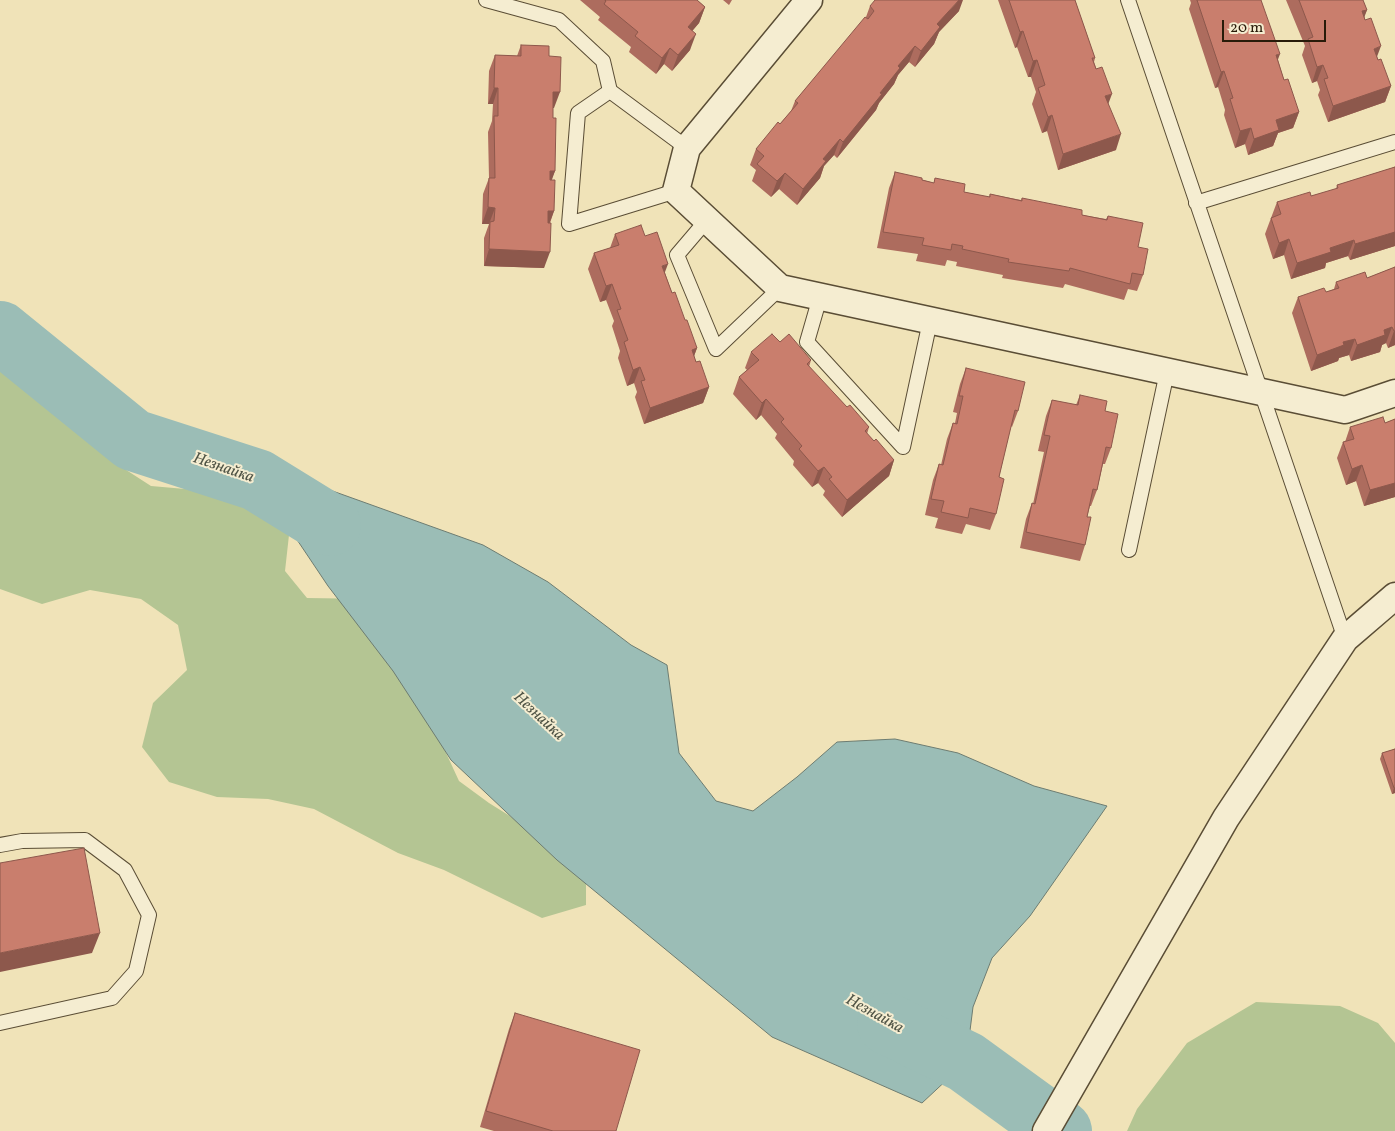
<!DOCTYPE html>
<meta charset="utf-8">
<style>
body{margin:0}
#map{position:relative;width:1395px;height:1131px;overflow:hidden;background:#f0e3b8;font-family:Vollkorn,serif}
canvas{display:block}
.scale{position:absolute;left:1222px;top:20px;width:104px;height:22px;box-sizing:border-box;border:2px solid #281b09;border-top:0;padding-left:6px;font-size:15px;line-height:18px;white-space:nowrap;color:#281b09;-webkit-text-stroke:4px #f5edd1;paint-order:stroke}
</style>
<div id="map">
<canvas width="1395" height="1131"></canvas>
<div class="scale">20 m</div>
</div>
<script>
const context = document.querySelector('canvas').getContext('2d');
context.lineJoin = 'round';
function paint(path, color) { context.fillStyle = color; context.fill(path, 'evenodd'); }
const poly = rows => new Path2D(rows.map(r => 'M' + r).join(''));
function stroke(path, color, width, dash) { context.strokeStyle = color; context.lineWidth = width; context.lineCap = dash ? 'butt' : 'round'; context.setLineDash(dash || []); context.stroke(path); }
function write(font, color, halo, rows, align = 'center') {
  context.font = font + ' Vollkorn,serif'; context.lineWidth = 4; context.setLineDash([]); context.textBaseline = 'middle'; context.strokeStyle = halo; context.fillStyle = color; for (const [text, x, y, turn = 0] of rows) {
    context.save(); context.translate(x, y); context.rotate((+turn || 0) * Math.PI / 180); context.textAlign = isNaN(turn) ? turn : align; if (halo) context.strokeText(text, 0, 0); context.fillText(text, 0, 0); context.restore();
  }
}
const green = poly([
 [0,349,14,357,40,382,92,442,120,466,151,486,231,493,267,507,289,535,285,571,307,598,375,599,459,781,489,803,550,841,586,868,586,905,542,918,444,870,398,853,314,809,268,799,217,797,169,782,142,747,153,703,187,670,178,625,141,599,90,590,42,604,0,589],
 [1256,1002,1340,1006,1378,1023,1395,1043,1395,1131,1127,1131,1137,1109,1187,1043]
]);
const water = poly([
 [257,480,327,489,483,545,548,582,631,645,667,665,679,753,716,801,753,811,797,777,837,742,895,739,958,753,1034,786,1107,806,1030,916,992,958,973,1007,966,1062,922,1103,772,1037,557,860,451,760,393,671,328,586,257,480]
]);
const river = poly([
 [0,332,133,440,257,480,330,525],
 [888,1024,966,1062,1061,1131]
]);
const lane = poly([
 [486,0,559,20,603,61,610,91],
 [1128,0,1345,639],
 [676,191,569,224,578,113,610,91,687,148],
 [1196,203,1395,142],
 [706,221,677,255,716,349,780,288],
 [820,297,807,342,903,447,930,321],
 [1129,550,1167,372],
 [0,845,22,841,85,840,125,870,149,915,136,971,112,998,0,1023]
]);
const street = poly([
 [809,0,687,148,676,191,780,288,1345,410,1395,393],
 [1046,1131,1226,818,1345,639,1395,596]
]);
const wall = poly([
 [580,0,697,0,705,7,699,23,692,31,690,50,672,71,664,64,656,74,629,52,631,47,598,20,600,17],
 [723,0,732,0,729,5],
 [998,0,1075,0,1095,58,1094,62,1108,103,1116,150,1058,170,1047,131,1042,133,1032,104,1036,92,1031,77,1028,77,1017,47,1015,48],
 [1190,0,1261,0,1278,60,1284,80,1299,112,1293,128,1278,133,1273,146,1248,155,1245,144,1235,148,1224,115,1225,110,1218,87,1215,88,1189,9,1191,3],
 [1286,0,1363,0,1367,10,1364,16,1377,57,1391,86,1385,102,1328,122,1318,95,1320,90,1317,81,1312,83,1302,55,1305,46],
 [870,6,959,11,939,32,934,44,915,67,909,62,898,75,894,84,879,103,876,110,837,158,834,155,824,166,820,178,797,205,779,189,771,197,752,181,756,170,750,165,756,149,780,124,791,111,795,101,866,17],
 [521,45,549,56,554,108,553,108,553,118,555,171,551,180,554,211,550,223,544,268,484,266,484,238,489,224,482,224,483,194,489,178,488,132,492,121,493,104,488,104,489,71,495,55,517,56],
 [1395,167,1395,246,1350,260,1348,256,1326,263,1325,268,1291,279,1284,255,1273,259,1265,234,1277,202,1311,196,1336,189,1337,185],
 [895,172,934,183,935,178,964,192,989,197,990,194,1021,200,1022,198,1082,215,1106,219,1108,216,1138,247,1143,275,1137,291,1128,289,1124,300,1065,284,1063,288,1002,278,1003,275,956,266,957,262,947,260,945,266,916,261,918,254,877,248,889,188],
 [615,234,645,236,665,273,672,293,697,348,694,356,696,362,709,387,703,403,644,424,635,397,637,392,634,383,627,386,618,358,620,351,612,326,614,321,606,300,600,302,588,269,594,253,610,248],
 [1395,267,1395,345,1388,348,1386,343,1382,345,1380,352,1351,361,1349,355,1339,358,1338,361,1311,371,1292,313,1298,297,1326,292,1334,289,1336,282,1367,278],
 [780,342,811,360,809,367,847,407,869,427,867,434,874,441,894,460,889,476,842,517,823,495,825,491,818,483,812,487,793,465,794,461,775,438,777,434,761,415,756,420,733,394,739,377,747,370,745,368,751,352],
 [966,368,1018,411,1012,427,1011,426,999,477,996,514,990,530,966,524,962,534,935,528,938,518,925,515,933,480,939,464,941,465,947,439,953,423,955,423,957,413,953,412,960,384],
 [1080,395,1105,411,1111,448,1105,464,1103,464,1097,490,1091,506,1090,506,1087,517,1085,545,1080,561,1020,548,1026,519,1032,503,1033,504,1044,452,1038,451,1046,416,1052,400,1076,405],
 [1395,419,1395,497,1364,506,1356,481,1346,485,1337,458,1343,442,1345,442,1350,427,1385,423],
 [1395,749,1395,793,1392,794,1380,759,1382,753],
 [515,1013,616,1131,494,1131,480,1127,509,1029]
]);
const shadedWall = poly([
 [959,0,963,0,959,11,939,32,934,44,915,67,921,51,937,24],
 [705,7,699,23,682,43,688,27],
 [1367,10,1361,26,1362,11],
 [1023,31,1017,47,1015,48,1020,32],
 [696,34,690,50,672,71,678,55],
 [915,46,909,62,898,75,894,84,879,103,876,110,837,158,843,142,880,93,898,66],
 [1381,46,1375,62,1374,49],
 [670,48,664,64,656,74,662,58],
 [1280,54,1274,70,1276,55],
 [1037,60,1031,77,1028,77,1033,61],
 [1323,65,1317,81,1312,83,1317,67],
 [1224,71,1218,87,1215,88,1221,72],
 [1391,86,1385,102,1328,122,1333,106],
 [494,88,498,88,493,104,488,104],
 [553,92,560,92,554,108,547,108],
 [1112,94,1106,110,1105,96],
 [1299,112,1293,128,1278,133,1273,146,1248,155,1254,139,1276,120],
 [1052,115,1047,131,1042,133,1048,117],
 [1251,128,1245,144,1235,148,1240,131],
 [1121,134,1116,150,1058,170,1063,154],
 [840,139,834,155,824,166,820,178,797,205,803,189,823,159],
 [550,171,555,171,549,188],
 [785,173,779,189,771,197,777,181],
 [488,207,495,208,489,224,482,224],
 [548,211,554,211,548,227,542,227],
 [1395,232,1395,246,1350,260,1355,244],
 [1289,239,1284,255,1273,259,1279,243],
 [1354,240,1348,256,1326,263,1325,268,1291,279,1297,263,1330,248],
 [489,249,550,252,544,268,484,266],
 [668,264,662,280,662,266],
 [612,284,606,300,600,302,606,286],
 [1392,327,1386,343,1382,345,1380,352,1351,361,1357,345,1384,330],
 [1394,331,1395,331,1395,345,1388,348],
 [1355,339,1349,355,1339,358,1338,361,1311,371,1317,355,1343,342],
 [697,348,691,364,692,350],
 [640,367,634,383,627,386,633,370],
 [709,387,703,403,644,424,650,408],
 [766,399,761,415,756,420,762,403],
 [894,460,889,476,842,517,847,500],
 [1362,465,1356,481,1346,485,1352,469],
 [824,467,818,483,812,487,818,471],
 [1395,483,1395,497,1364,506,1370,490],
 [1394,788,1395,788,1395,793,1392,794],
 [100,933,92,953,0,972,0,953]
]);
const building = poly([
 [605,0,697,0,705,7,688,27,696,34,678,55,670,48,662,58,635,36,638,32,604,4,606,1,605,0],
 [875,0,959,0,937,24,940,27,921,51,915,46,898,66,900,68,880,93,882,94,843,142,840,139,823,159,826,161,803,189,785,173,777,181,757,164,764,156,756,149,778,122,780,124,798,103,795,101,865,17,868,19,874,11,870,6,875,0],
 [1009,0,1075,0,1095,58,1092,58,1096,69,1102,67,1112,94,1105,96,1121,134,1063,154,1052,115,1048,117,1038,88,1045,85,1037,60,1033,61,1023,31,1020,32,1009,0],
 [1197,0,1261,0,1280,54,1276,55,1284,80,1288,79,1299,112,1276,120,1279,130,1254,139,1251,128,1240,131,1230,99,1233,98,1224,71,1221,72,1197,0],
 [1299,0,1363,0,1367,10,1362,11,1365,20,1371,18,1381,46,1374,49,1378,60,1381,59,1391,86,1333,106,1324,79,1328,78,1323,65,1317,67,1308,39,1313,37,1299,0],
 [521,45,549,46,549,56,561,57,560,92,553,92,553,118,556,118,555,171,550,171,550,180,555,180,554,211,548,211,548,223,551,223,550,252,489,249,490,222,494,221,495,208,488,207,489,178,495,178,494,116,498,116,498,88,494,88,495,55,521,56,521,45],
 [1395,167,1395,232,1355,244,1354,240,1330,248,1331,252,1297,263,1289,239,1279,243,1271,218,1281,214,1277,202,1310,192,1311,196,1338,188,1337,185,1395,167],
 [895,172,922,178,922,180,934,183,935,178,965,184,964,192,990,197,990,194,1022,201,1022,198,1082,210,1082,215,1107,220,1108,216,1143,223,1138,247,1148,249,1143,275,1132,273,1130,284,1070,268,1069,271,1008,262,1009,259,962,249,963,246,952,244,951,250,922,245,924,238,883,232,895,172],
 [641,225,645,236,657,232,668,264,662,266,672,293,675,292,685,320,687,320,697,348,692,350,696,362,700,361,709,387,650,408,641,381,645,380,640,367,633,370,624,342,628,340,617,310,621,309,612,284,606,286,594,253,619,245,615,234,641,225],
 [1395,267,1395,331,1394,331,1392,327,1384,330,1385,335,1357,345,1355,339,1343,342,1344,345,1317,355,1298,297,1324,288,1326,292,1339,288,1336,282,1365,272,1367,278,1395,267],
 [772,334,780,342,789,334,811,360,807,364,847,407,850,405,869,427,865,431,874,441,876,439,894,460,847,500,829,479,832,477,824,467,818,471,799,449,802,446,781,422,784,419,766,399,762,403,739,377,759,360,751,352,772,334],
 [966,368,1025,382,1018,411,1015,410,999,477,1004,479,996,514,970,508,968,518,941,512,944,501,931,499,939,464,943,465,953,423,957,424,963,396,959,396,966,368],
 [1080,395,1107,401,1105,411,1118,414,1111,448,1106,447,1097,490,1093,489,1087,517,1091,517,1085,545,1026,532,1032,503,1035,504,1050,436,1044,435,1052,400,1078,405,1080,395],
 [1383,417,1385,423,1395,419,1395,483,1370,490,1362,465,1352,469,1343,442,1354,439,1350,427,1383,417],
 [1395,749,1395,788,1394,788,1382,753,1395,749],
 [84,848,100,933,0,953,0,863,84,848],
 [515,1013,640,1050,616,1131,553,1131,486,1111,515,1013]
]);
const waterNames = [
 ["Незнайка",223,469,19],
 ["Незнайка",538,717,43],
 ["Незнайка",874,1015,29]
];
paint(green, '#b4c593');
paint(water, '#9bbdb6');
stroke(water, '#6d7c71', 1);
stroke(river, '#9bbdb6', 62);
stroke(lane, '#5a4d35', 16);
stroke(street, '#5a4d35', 29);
stroke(lane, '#f5edd1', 14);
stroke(street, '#f5edd1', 26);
paint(wall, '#ad6c5e');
paint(shadedWall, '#8d584c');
paint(building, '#c97e6d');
stroke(building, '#8d584c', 1);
write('italic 16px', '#505446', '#f5edd1', waterNames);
</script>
